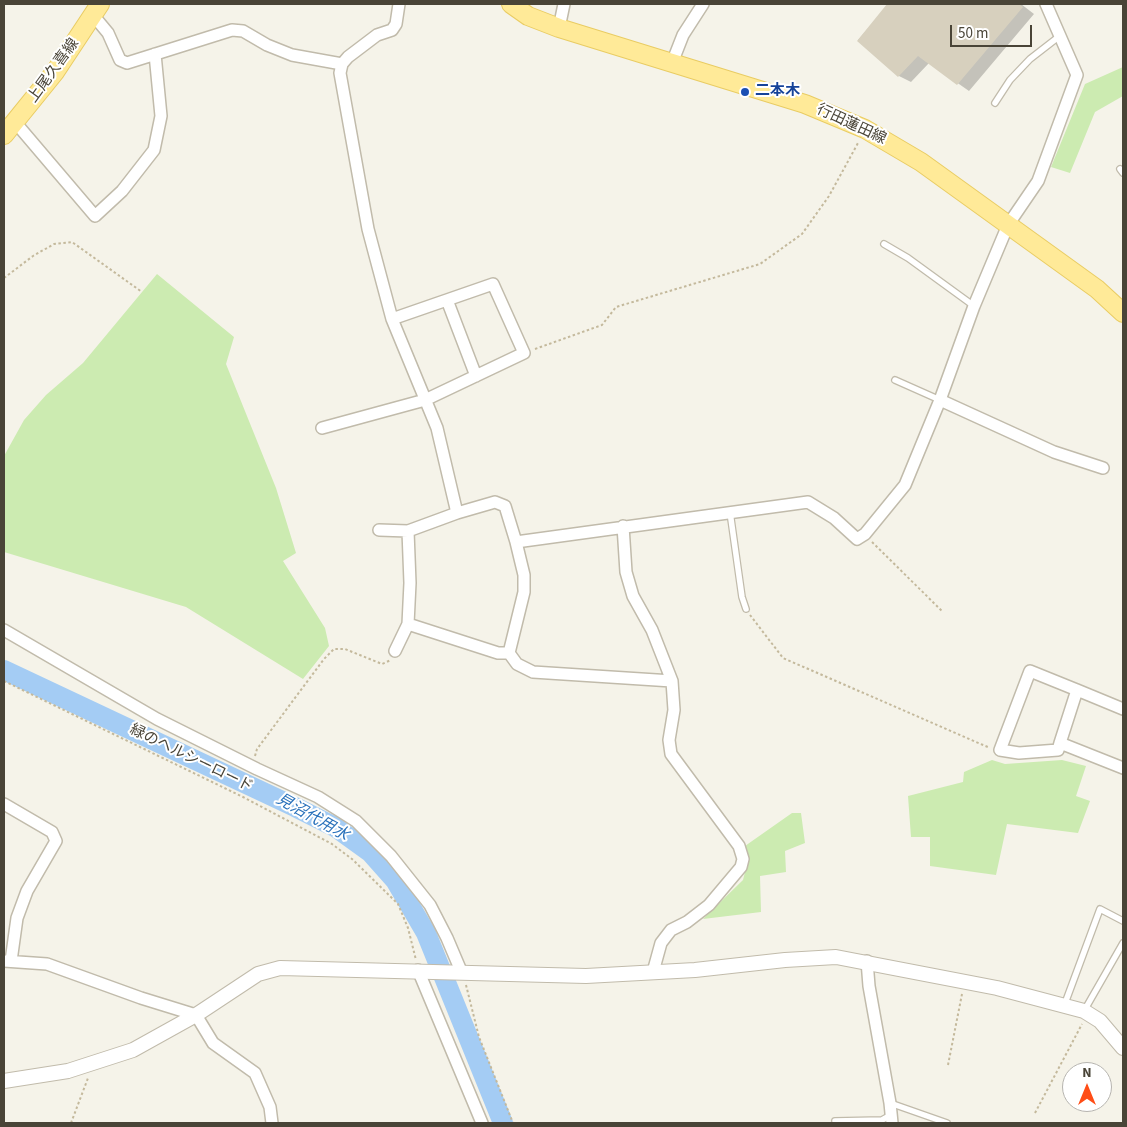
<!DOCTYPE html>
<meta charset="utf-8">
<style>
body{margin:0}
#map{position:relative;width:1127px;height:1127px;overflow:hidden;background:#f5f3e9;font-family:"Source Sans 3",sans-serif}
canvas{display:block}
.frame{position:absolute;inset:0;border:5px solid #494437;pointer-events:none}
.north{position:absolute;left:1062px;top:1062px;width:50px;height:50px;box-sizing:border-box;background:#fff;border:1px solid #b6b4af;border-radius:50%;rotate:0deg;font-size:14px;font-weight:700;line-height:20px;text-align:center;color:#494437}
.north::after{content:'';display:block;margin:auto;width:18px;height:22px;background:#ff4d16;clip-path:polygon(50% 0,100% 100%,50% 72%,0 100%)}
.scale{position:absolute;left:950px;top:25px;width:82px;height:22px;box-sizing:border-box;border:2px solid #494437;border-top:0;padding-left:6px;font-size:15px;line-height:18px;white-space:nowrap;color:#494437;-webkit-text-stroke:4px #fff;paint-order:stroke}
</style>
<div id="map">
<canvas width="1127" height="1127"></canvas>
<div class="frame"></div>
<div class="north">N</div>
<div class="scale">50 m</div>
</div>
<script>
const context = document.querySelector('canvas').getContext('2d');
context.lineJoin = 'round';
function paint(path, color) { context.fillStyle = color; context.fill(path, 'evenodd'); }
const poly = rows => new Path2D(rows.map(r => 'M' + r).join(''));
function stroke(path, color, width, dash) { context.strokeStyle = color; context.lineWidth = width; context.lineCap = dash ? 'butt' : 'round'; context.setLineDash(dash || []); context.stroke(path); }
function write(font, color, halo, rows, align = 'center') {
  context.font = font + ' "Source Sans 3","Noto Sans JP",sans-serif'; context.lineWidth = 4; context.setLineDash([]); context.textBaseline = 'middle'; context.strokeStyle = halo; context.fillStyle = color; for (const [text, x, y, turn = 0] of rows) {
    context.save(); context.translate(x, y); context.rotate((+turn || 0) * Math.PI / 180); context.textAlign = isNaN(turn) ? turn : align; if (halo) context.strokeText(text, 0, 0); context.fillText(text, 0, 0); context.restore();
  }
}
const green = poly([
 [1123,67,1123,96,1095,112,1070,173,1051,167,1085,84],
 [157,274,234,337,226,364,276,488,296,553,283,561,325,628,329,646,303,679,186,607,4,552,4,456,24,420,46,395,83,363],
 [992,760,1005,764,1062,760,1086,766,1076,796,1090,801,1078,833,1007,824,996,875,930,866,930,837,911,837,908,796,963,782,964,772],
 [792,813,801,813,805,843,785,851,786,872,760,876,761,912,703,919,743,880,748,860,745,846]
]);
const shadow = poly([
 [889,4,1021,4,1034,14,969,91,929,63,911,82,899,76,858,40]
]);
const river = poly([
 [4,670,295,807,335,827,371,853,395,880,426,933,503,1123]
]);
const building = poly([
 [887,4,1019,4,1023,7,957,85,918,56,898,77,857,41]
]);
const path = poly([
 [4,278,33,256,54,244,72,242,142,292],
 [535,349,602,325,616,307,760,264,802,234,829,196,858,143],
 [872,542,943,612],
 [750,615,783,658,990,748],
 [4,681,243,797,332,844,352,859,398,904,408,928,416,960],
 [255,756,257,749,324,659,334,649,345,649,382,664,391,660],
 [466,985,479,1037,513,1123],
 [948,1065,962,994],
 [1035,1113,1082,1024],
 [71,1123,88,1078]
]);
const service = poly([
 [995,103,1010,80,1030,59,1061,35],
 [1120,169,1123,173],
 [884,244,908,258,974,306],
 [895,380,940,400],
 [730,512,742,597,746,609],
 [1064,1006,1100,909,1123,921],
 [1084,1011,1123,943],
 [890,1103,947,1123],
 [835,1121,882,1120,891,1115]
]);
const minor = poly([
 [399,4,396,24,392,30,377,35,348,57,342,64,340,73,368,229,392,319,437,428,457,513,495,502,505,506,516,542,524,575,524,592,509,653],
 [93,15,108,33,120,60,127,63,232,30,243,31,267,45,292,55,342,64],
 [559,28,564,4],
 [672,63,683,35,703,4],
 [15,122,95,216,122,191,154,150,161,116,155,54],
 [447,300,476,376],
 [940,400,1054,452,1103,468],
 [322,428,425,400,524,353,493,284,392,319],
 [457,513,408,531,410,583,408,624,498,653,509,653,517,664,533,672,672,681],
 [623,526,626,572,633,596,652,630,672,681,674,710,669,740,671,754,739,846,743,859,741,867,709,905,687,922,671,930,661,943,653,972],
 [379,530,408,531],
 [516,542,808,502,834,518,857,539,865,534,905,485,940,400,974,306,1008,225,1038,181,1077,75,1046,4],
 [4,630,157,719,257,769,318,797,356,821,391,856,430,905,447,938,461,971],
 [395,651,408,624],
 [1077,690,1030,671,1000,750,1019,753,1058,750,1060,743,1123,768],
 [1060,743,1077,690,1123,709],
 [4,804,52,832,56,841,27,891,17,918,11,961],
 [4,961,47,964,141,998,196,1015,213,1043,255,1073,270,1107,272,1123],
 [867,961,869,986,890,1103,892,1123],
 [418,970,482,1123]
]);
const tertiary = poly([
 [4,1081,68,1071,133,1050,196,1015,258,974,280,968,586,976,695,970,785,960,836,957,997,988,1084,1011,1100,1021,1123,1048]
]);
const primary = poly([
 [511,4,528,16,559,28,805,104,865,129,921,162,1097,289,1123,313],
 [4,135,55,72,100,4]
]);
const markers = [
 [745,92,5,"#1a4fb4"]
];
const streetNames = [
 ["上尾久喜線",54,71,-54],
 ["行田蓮田線",851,125,25],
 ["緑のヘルシーロード",191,759,26]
];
const transitNames = [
 ["二本木",755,92]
];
const waterNames = [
 ["見沼代用水",312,818,29]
];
paint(green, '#ccebb1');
paint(shadow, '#0003');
stroke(river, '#a4ccf4', 20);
paint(building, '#d7d0be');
stroke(service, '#c1bbab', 8);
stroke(minor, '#c1bbab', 14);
stroke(tertiary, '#c1bbab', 16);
stroke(primary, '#e9cc63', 20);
stroke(path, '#c4b99c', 2, [2.5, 2.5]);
stroke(service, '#fff', 5.5);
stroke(minor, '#fff', 11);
stroke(tertiary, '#fff', 14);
stroke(primary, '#ffea98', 18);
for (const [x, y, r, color] of markers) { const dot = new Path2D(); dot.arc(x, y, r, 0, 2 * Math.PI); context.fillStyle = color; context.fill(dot); stroke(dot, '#fff', 2); }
write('15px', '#494437', '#fff', streetNames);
write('bold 15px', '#164399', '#fff', transitNames, 'left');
write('italic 16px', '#2a72bb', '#fff', waterNames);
</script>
